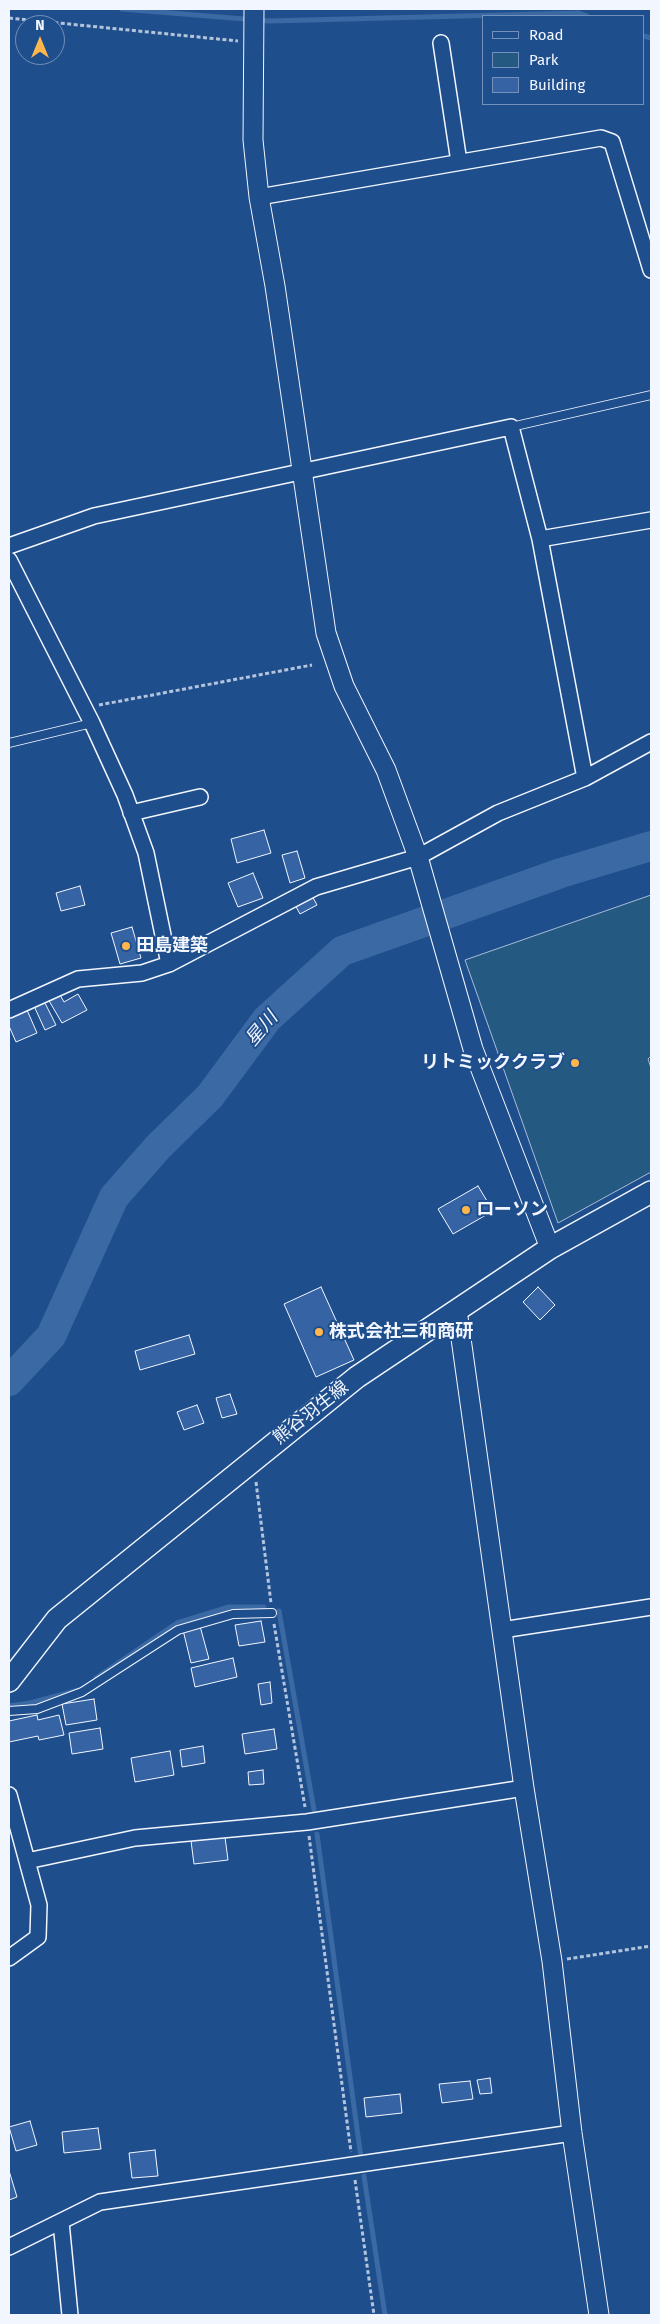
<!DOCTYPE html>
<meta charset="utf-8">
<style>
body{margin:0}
#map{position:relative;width:660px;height:2324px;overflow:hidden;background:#1f4e8c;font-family:"Fira Sans",sans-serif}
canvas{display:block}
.frame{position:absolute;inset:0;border:10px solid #f2f6ff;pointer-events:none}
.legend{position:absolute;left:482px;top:15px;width:162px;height:90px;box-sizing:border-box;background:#1f4e8c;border:1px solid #7391ba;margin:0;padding:6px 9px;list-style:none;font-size:15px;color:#f2f6ff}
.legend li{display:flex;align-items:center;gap:10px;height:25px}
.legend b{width:25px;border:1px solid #7391ba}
.north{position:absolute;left:15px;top:15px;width:50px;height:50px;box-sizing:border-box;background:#1f4e8c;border:1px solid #7391ba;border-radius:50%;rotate:0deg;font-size:14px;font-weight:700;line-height:20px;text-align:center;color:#f2f6ff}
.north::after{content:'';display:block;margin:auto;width:18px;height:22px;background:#ffb74d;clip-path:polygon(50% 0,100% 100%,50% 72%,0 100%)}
</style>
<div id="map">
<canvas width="660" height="2324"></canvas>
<div class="frame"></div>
<ul class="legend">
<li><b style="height:6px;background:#1f4e8c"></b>Road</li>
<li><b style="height:14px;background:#245a82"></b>Park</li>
<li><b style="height:14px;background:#3563a3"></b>Building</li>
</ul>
<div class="north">N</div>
</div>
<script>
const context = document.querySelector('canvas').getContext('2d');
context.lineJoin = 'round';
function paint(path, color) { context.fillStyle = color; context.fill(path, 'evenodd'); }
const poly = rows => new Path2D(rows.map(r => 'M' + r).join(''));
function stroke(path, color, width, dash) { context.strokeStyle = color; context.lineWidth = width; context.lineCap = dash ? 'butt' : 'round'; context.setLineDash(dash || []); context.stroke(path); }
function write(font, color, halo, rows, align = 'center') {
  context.font = font + ' "Fira Sans","Noto Sans JP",sans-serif'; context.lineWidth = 4; context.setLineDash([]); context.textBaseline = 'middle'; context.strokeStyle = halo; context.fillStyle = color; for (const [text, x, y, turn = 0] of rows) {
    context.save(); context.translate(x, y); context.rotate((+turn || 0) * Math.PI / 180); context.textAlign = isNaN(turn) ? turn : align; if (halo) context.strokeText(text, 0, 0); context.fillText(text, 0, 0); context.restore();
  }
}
const green = poly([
 [651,895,651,1056,648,1059,651,1068,651,1172,558,1223,465,960,651,895]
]);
const stream = poly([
 [122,9,269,21,579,13,587,16],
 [644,36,651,38],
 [279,1611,314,1810],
 [96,1678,177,1623,229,1607,264,1607],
 [9,1706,30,1703,79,1690],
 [317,1834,361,2158],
 [364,2176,385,2315]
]);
const river = poly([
 [9,1381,51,1336,114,1197,158,1147,210,1096,267,1019,342,951,561,873,651,846]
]);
const building = poly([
 [264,830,271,853,237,863,231,839,264,830],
 [297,851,305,878,290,883,282,855,297,851],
 [253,873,263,898,238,907,228,883,253,873],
 [80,886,85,905,61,911,56,893,80,886],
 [310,892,317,905,300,914,293,901,310,892],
 [132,927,141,958,120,964,111,933,132,927],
 [59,993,64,1002,78,994,87,1010,62,1023,48,999,59,993],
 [44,1001,56,1025,45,1030,34,1006,44,1001],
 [27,1010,37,1033,16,1042,9,1026,9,1018,27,1010],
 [478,1186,493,1211,453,1234,438,1209,478,1186],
 [321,1287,354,1360,316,1377,284,1304,321,1287],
 [538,1287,555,1305,540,1320,523,1302,538,1287],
 [189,1335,195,1354,140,1370,135,1351,189,1335],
 [230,1394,237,1414,222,1418,216,1398,230,1394],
 [197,1405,204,1423,184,1430,177,1412,197,1405],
 [261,1621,265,1642,239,1646,235,1625,261,1621],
 [200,1626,209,1659,191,1663,183,1630,200,1626],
 [233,1658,237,1677,195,1687,191,1668,233,1658],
 [270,1682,272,1703,261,1705,258,1684,270,1682],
 [94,1699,97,1720,66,1725,62,1704,94,1699],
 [37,1715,38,1720,59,1715,64,1735,39,1740,38,1736,9,1742,9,1721,37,1715],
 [100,1728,103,1749,72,1754,69,1733,100,1728],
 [274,1729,277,1749,245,1754,242,1734,274,1729],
 [203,1746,205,1763,182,1767,180,1750,203,1746],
 [170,1751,174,1775,135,1782,131,1758,170,1751],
 [263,1770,264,1784,249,1785,248,1772,263,1770],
 [225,1837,228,1860,194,1864,191,1841,225,1837],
 [490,2078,492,2093,480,2094,477,2080,490,2078],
 [470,2081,473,2099,442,2103,439,2084,470,2081],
 [400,2094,402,2113,366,2117,364,2098,400,2094],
 [30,2121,37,2145,16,2151,9,2127,30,2121],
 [98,2128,101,2149,64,2153,62,2132,98,2128],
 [155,2150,158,2176,132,2178,129,2153,155,2150],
 [10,2174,17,2197,9,2200,9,2175,10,2174]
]);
const path = poly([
 [9,18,238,41],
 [99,705,312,665],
 [256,1482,271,1603],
 [274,1624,305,1807],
 [309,1836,351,2152],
 [567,1959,651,1946],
 [355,2180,374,2315]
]);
const service = poly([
 [511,427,651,395],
 [9,743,92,723],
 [9,1711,37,1709,82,1692,178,1630,233,1614,272,1613]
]);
const minor = poly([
 [441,43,459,162],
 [259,197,601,138,612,142,651,270],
 [540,539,651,520],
 [9,546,94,516,511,427,540,539,585,778],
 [9,560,92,723,125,795,146,853,169,964],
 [131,813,200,797],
 [9,1010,78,979,142,973,169,964,316,887,418,857,498,813,585,778,651,742],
 [502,1630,651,1607],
 [9,1795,39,1905,38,1937,9,1958],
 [27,1861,135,1838,307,1822,524,1788],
 [61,2222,70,2315],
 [9,2247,100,2202,572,2133]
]);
const tertiary = poly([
 [254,9,253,140,259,197,275,286,326,633,344,686,386,770,418,857,473,1049,550,1248],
 [457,1310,524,1788,552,1961,572,2133,599,2315]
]);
const secondary = poly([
 [9,1681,57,1619,357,1377,550,1248,651,1192]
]);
const markers = [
 [126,946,5,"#ffb74d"],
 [575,1063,5,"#ffb74d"],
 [466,1210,5,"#ffb74d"],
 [319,1332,5,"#ffb74d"]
];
const poiNames = [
 ["田島建築",136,946],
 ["リトミッククラブ",565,1063,"right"],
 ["ローソン",476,1210],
 ["株式会社三和商研",329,1332]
];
const streetNames = [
 ["熊谷羽生線",311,1413,-38]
];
const waterNames = [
 ["星川",262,1029,-50]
];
paint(green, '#245a82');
stroke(green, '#a8bbd7', 1);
stroke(stream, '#3b69a3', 5);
stroke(river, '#3b69a3', 30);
paint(building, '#3563a3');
stroke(building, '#f2f6ff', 1);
stroke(service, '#f2f6ff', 10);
stroke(minor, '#f2f6ff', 18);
stroke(tertiary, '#f2f6ff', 21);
stroke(secondary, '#f2f6ff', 24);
stroke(path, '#b3c4dc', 3, [4, 2.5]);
stroke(service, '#1f4e8c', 8);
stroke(minor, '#1f4e8c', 15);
stroke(tertiary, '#1f4e8c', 19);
stroke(secondary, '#1f4e8c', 21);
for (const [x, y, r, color] of markers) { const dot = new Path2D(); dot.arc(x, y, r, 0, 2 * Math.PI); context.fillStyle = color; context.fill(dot); stroke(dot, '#1f4e8c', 2); }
write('bold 18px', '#f2f6ff', '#1f4e8c', poiNames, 'left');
write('18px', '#f2f6ff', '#1f4e8c', streetNames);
write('italic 19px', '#f2f6ff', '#1f4e8c', waterNames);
</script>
